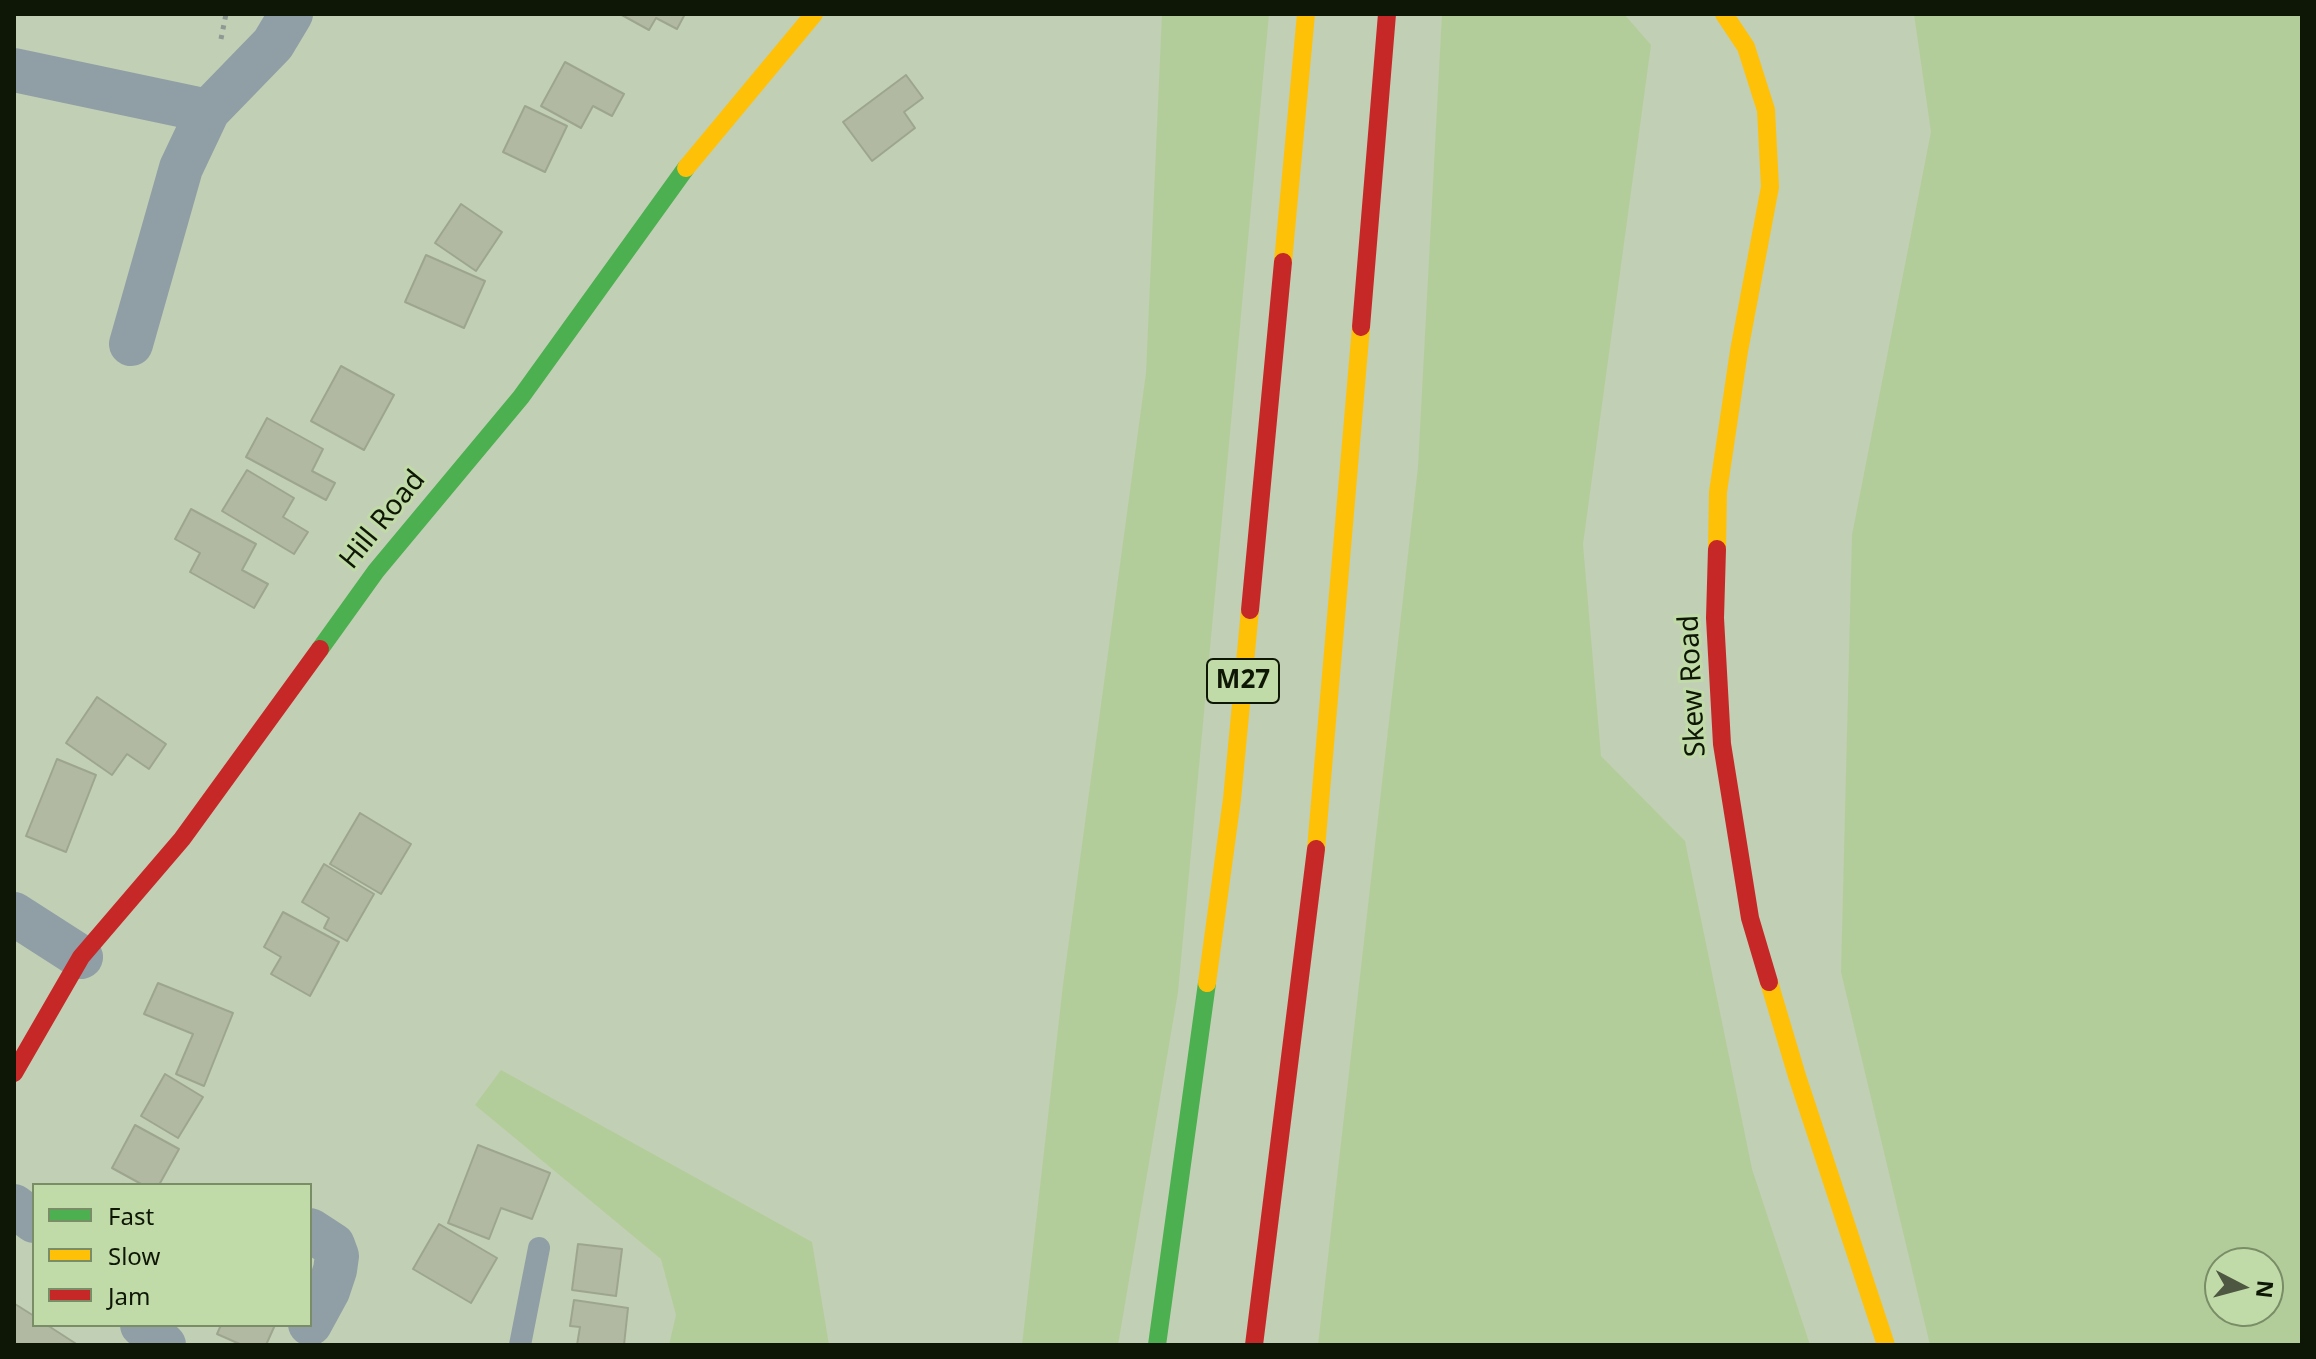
<!DOCTYPE html>
<style>
body{margin:0}
#map{position:relative;width:2316px;height:1359px;overflow:hidden;background:#c1cfb4;font-family:"Noto Sans",sans-serif}
canvas{display:block}
.frame{position:absolute;inset:0;border:16px solid #0e1705;pointer-events:none}
.legend{position:absolute;left:32px;top:1183px;width:280px;height:144px;box-sizing:border-box;background:#c1dba8;border:2px solid #798d67;margin:0;padding:10px 14px;list-style:none;font-size:24px;color:#0e1705}
.legend li{display:flex;align-items:center;gap:16px;height:40px}
.legend b{width:40px;border:2px solid #798d67}
.north{position:absolute;left:2204px;top:1247px;width:80px;height:80px;box-sizing:border-box;background:#c1dba8;border:2px solid #798d67;border-radius:50%;rotate:96deg;font-size:22px;font-weight:700;line-height:32px;text-align:center;color:#0e1705}
.north::after{content:'';display:block;margin:auto;width:28px;height:36px;background:#4d5742;clip-path:polygon(50% 0,100% 100%,50% 72%,0 100%)}
</style>
<div id="map">
<canvas width="2316" height="1359"></canvas>
<div class="frame"></div>
<ul class="legend">
<li><b style="height:10px;background:#4caf50"></b>Fast</li>
<li><b style="height:10px;background:#ffc107"></b>Slow</li>
<li><b style="height:10px;background:#c62828"></b>Jam</li>
</ul>
<div class="north">N</div>
</div>
<script>
const context = document.querySelector('canvas').getContext('2d');
context.lineJoin = 'round';
function paint(path, color) { context.fillStyle = color; context.fill(path, 'evenodd'); }
const poly = rows => new Path2D(rows.map(r => 'M' + r).join(''));
function stroke(path, color, width, dash) { context.strokeStyle = color; context.lineWidth = width; context.lineCap = dash ? 'butt' : 'round'; context.setLineDash(dash || []); context.stroke(path); }
function write(font, color, halo, rows, align = 'center') {
  context.font = font + ' "Noto Sans",sans-serif'; context.lineWidth = 6; context.setLineDash([]); context.textBaseline = 'middle'; context.strokeStyle = halo; context.fillStyle = color; for (const [text, x, y, turn = 0] of rows) {
    context.save(); context.translate(x, y); context.rotate((+turn || 0) * Math.PI / 180); context.textAlign = isNaN(turn) ? turn : align; if (halo) context.strokeText(text, 0, 0); context.fillText(text, 0, 0); context.restore();
  }
}
const green = poly([
 [1162,14,1269,14,1178,992,1118,1345,1022,1345,1063,985,1146,373],
 [1442,14,1624,14,1651,45,1583,544,1601,756,1685,841,1752,1169,1810,1345,1318,1345,1418,467],
 [1914,14,2302,14,2302,1345,1930,1345,1841,972,1852,535,1931,132],
 [2220,1263,2268,1263,2268,1311,2220,1311],
 [501,1070,812,1242,829,1345,669,1345,676,1315,661,1259,475,1105]
]);
const building = poly([
 [620,14,685,14,677,29,656,18,649,30,620,14],
 [565,62,624,94,612,116,593,106,581,128,541,106,565,62],
 [906,75,923,98,904,112,915,128,872,161,843,122,906,75],
 [525,106,567,126,545,172,503,152,525,106],
 [461,204,502,232,476,271,435,243,461,204],
 [426,255,485,281,464,328,405,302,426,255],
 [341,366,394,395,364,450,311,421,341,366],
 [267,418,323,449,312,471,335,483,326,500,246,457,267,418],
 [247,470,294,498,283,517,308,532,294,554,222,511,247,470],
 [191,509,256,544,242,570,268,584,254,608,190,572,200,553,175,539,191,509],
 [97,697,166,744,149,769,127,754,112,775,66,743,97,697],
 [57,759,96,775,66,852,26,836,57,759],
 [360,813,411,844,381,894,330,864,360,813],
 [324,864,374,894,347,941,324,928,329,918,302,902,324,864],
 [283,912,339,942,310,996,271,974,281,957,264,947,283,912],
 [158,983,233,1013,204,1086,176,1074,193,1034,144,1014,158,983],
 [165,1074,203,1097,178,1138,141,1116,165,1074],
 [135,1125,179,1149,159,1185,143,1185,112,1168,135,1125],
 [478,1145,550,1173,532,1219,501,1208,489,1239,448,1223,478,1145],
 [439,1224,497,1258,471,1303,413,1269,439,1224],
 [578,1244,622,1249,616,1296,572,1290,578,1244],
 [574,1300,628,1308,624,1345,577,1345,580,1327,570,1326,574,1300],
 [15,1304,34,1316,34,1325,47,1325,78,1345,14,1345,15,1304],
 [221,1325,275,1325,266,1345,242,1345,217,1334,221,1325]
]);
const path = poly([
 [221,39,226,14]
]);
const lane = poly([
 [520,1345,539,1248]
]);
const street = poly([
 [14,70,208,111],
 [131,344,181,168,208,111,273,44,291,14],
 [14,914,81,957],
 [14,1206,34,1221],
 [310,1230,333,1245,337,1256,335,1270,328,1291,310,1324],
 [142,1325,164,1345]
]);
const fast = poly([
 [320,649,376,571,521,397,686,168],
 [1157,1345,1207,983]
]);
const slow = poly([
 [686,168,814,14],
 [1283,262,1306,14],
 [1717,549,1718,492,1739,351,1770,187,1766,110,1746,47,1724,14],
 [1316,849,1361,327],
 [1769,982,1797,1076,1886,1345],
 [1207,983,1232,799,1250,610]
]);
const jam = poly([
 [1361,327,1387,14],
 [1717,549,1715,618,1722,744,1750,918,1769,982],
 [1250,610,1283,262],
 [14,1073,81,957,182,839,320,649],
 [1254,1345,1316,849]
]);
const shields = [
 [1243,681,72]
];
const shieldNames = [
 ["M27",1243,681]
];
const streetNames = [
 ["Hill Road",383,520,-51],
 ["Skew Road",1693,686,-93]
];
paint(green, '#b3cd9a');
paint(building, '#b2b9a2');
stroke(building, '#9ea58f', 2);
stroke(path, '#8e9995', 5, [4, 6]);
stroke(lane, '#909ea6', 22);
stroke(street, '#909ea6', 44);
stroke(fast, '#4caf50', 18);
stroke(slow, '#ffc107', 18);
stroke(jam, '#c62828', 18);
for (const [x, y, w] of shields) { const box = new Path2D(); box.roundRect(x - w / 2, y - 22, w, 44, 6); context.fillStyle = '#c1dba8'; context.fill(box); stroke(box, '#0e1705', 2); }
write('bold 26px', '#0e1705', null, shieldNames);
write('28px', '#0e1705', '#c1dba8', streetNames);
</script>
